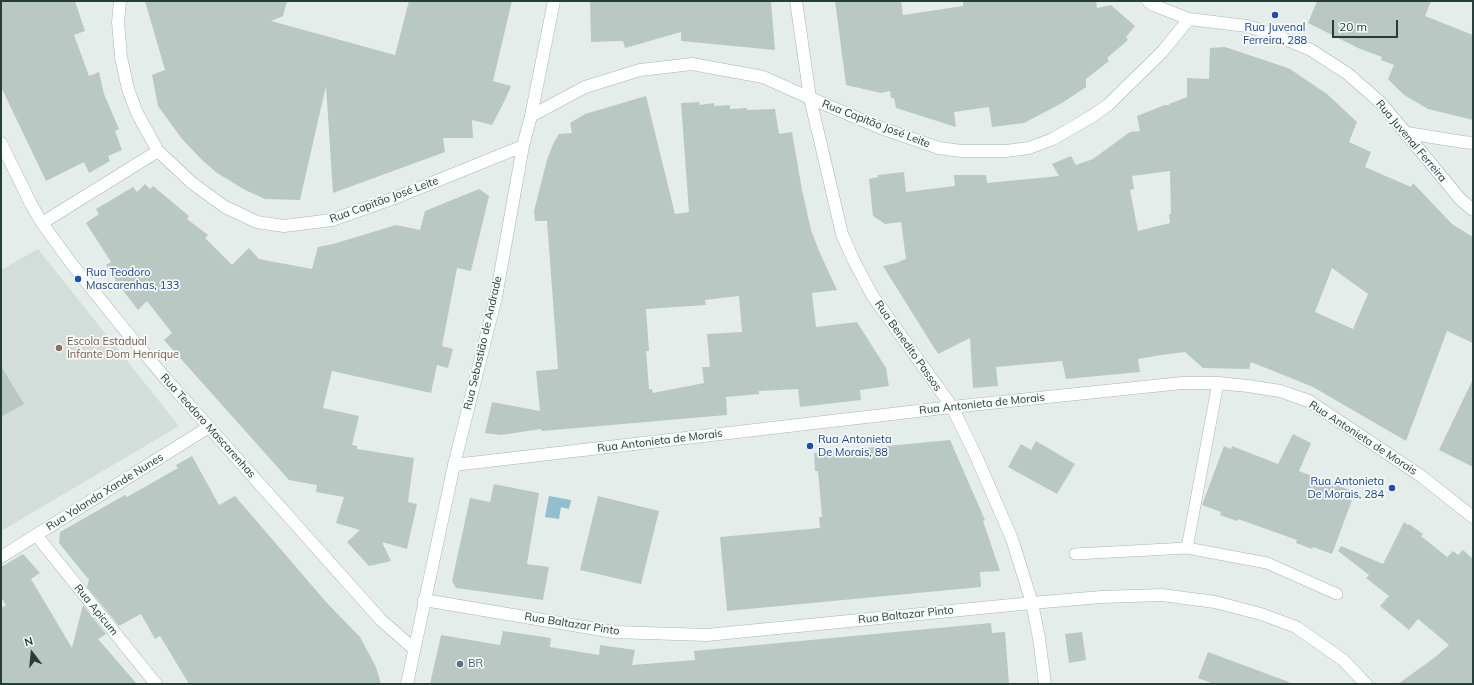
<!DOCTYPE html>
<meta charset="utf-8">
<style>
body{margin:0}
#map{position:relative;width:1474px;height:685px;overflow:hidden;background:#e5edea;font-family:Mulish,sans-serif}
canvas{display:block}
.frame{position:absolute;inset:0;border:2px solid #253e3a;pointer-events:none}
.north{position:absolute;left:12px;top:633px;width:40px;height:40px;-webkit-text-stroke:3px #f6faf8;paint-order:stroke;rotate:344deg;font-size:11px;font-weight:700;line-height:16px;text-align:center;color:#253e3a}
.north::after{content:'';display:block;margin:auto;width:14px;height:18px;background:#253e3a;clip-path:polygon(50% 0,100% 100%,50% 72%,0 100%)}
.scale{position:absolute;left:1332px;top:20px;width:66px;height:18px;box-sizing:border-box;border:2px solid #253e3a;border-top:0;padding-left:5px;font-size:12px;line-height:14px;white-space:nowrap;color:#253e3a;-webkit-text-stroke:3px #f6faf8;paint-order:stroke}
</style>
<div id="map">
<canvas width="1474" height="685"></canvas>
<div class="frame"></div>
<div class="north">N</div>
<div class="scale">20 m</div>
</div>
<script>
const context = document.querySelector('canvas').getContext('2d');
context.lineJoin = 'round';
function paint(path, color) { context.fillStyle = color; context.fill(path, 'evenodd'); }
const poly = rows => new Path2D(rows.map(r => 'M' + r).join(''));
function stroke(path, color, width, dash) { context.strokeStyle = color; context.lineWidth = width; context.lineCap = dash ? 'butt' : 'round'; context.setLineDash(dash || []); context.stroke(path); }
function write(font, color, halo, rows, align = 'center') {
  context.font = font + ' Mulish,sans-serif'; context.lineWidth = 3.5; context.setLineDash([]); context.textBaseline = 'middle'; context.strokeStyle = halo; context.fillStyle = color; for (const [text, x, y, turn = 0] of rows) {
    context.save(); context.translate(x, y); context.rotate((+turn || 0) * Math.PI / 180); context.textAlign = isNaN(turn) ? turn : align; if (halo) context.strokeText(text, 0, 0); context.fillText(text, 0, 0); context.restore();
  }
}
const built = poly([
 [38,249,179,426,1,531,1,270]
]);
const water = poly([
 [549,496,571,500,569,509,561,507,559,519,545,517]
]);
const building = poly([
 [1,1,75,1,85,31,74,35,89,76,99,72,104,94,119,129,115,131,122,150,108,156,110,161,89,173,84,162,46,181,1,87],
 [145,1,287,1,283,16,271,21,395,55,409,1,512,1,493,81,511,86,505,100,492,125,472,120,473,138,443,138,445,152,333,193,326,86,300,200,265,199,243,189,232,182,217,173,202,160,182,139,158,106,152,75,165,70],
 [590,1,771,1,775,50,681,41,681,32,625,48,623,41,591,42],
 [835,1,901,1,903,15,963,6,963,1,1096,1,1097,8,1111,5,1135,26,1126,37,1128,40,1107,58,1109,61,1086,79,1086,87,1062,103,1024,123,992,127,989,107,954,112,956,127,896,108,894,98,891,98,890,91,881,93,846,85],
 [1317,1,1431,1,1425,16,1473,35,1473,120,1428,109,1404,95,1388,79,1394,65,1381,60,1382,57,1358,48,1308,23],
 [1225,47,1279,65,1290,69,1327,94,1357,122,1349,142,1371,152,1365,167,1411,187,1413,183,1452,224,1473,237,1473,343,1447,331,1406,441,1313,387,1251,362,1249,369,1203,368,1185,352,1161,355,1138,359,1140,372,1066,379,1062,361,996,367,998,386,973,388,970,338,938,354,883,266,900,262,900,261,906,259,901,222,885,224,873,216,869,179,878,177,878,175,904,172,906,192,955,186,954,175,986,175,987,183,1059,176,1052,164,1071,156,1076,165,1093,159,1130,132,1140,131,1137,116,1165,105,1169,105,1169,104,1187,97,1187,78,1209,79,1210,48],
 [1170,171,1171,214,1169,214,1170,223,1138,231,1130,190,1134,189,1132,176],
 [1332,268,1368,294,1353,329,1315,312],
 [646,96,675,214,689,212,681,103,699,102,700,105,714,103,714,106,730,105,730,109,747,108,747,110,775,109,779,134,792,132,802,190,811,230,819,251,837,290,812,293,816,327,857,322,886,368,889,386,860,390,861,400,800,407,798,389,759,391,759,394,726,397,727,415,542,431,541,429,501,435,485,433,492,402,540,411,536,371,558,369,547,221,535,221,534,211,547,160,553,144,559,134,572,133,570,123,585,114],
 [739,296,742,332,707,334,710,367,702,367,704,383,653,393,652,389,649,389,646,351,649,351,646,309,706,305,705,300],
 [145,184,150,189,153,186,189,216,187,219,208,235,205,238,232,265,249,248,259,259,312,269,318,247,333,244,396,225,420,230,425,211,479,189,489,196,471,271,457,268,442,346,453,349,448,368,437,365,431,393,332,371,323,408,359,416,352,445,357,446,357,449,414,458,408,502,417,504,407,549,382,542,391,561,369,566,347,542,360,530,336,523,344,497,316,492,317,485,289,480,164,340,172,333,147,301,138,310,115,280,116,280,106,265,111,262,86,223,99,214,96,209,133,187,137,192],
 [1,366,24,404,1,417],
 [1473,379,1473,467,1439,450],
 [1293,434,1311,443,1299,471,1355,492,1332,554,1313,547,1312,549,1296,543,1297,540,1238,519,1237,521,1220,515,1221,512,1202,505,1224,446,1231,449,1232,446,1278,464],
 [950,440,985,520,983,521,1000,571,980,572,981,587,727,611,720,537,820,528,819,517,822,517,818,471,815,471,814,453],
 [1036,441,1075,464,1057,494,1008,467,1021,444,1031,450],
 [192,456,219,505,235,496,327,603,360,637,376,667,381,684,189,684,160,636,155,639,141,614,119,626,87,587,89,580,59,543,60,532,125,495,127,497,178,468,176,465],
 [494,484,539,493,527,564,549,567,543,600,456,588,452,581,470,498,490,502],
 [598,496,659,511,641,584,580,570],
 [1404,522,1408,525,1409,524,1423,534,1421,536,1447,557,1453,551,1458,555,1463,550,1473,559,1473,684,1398,684,1434,658,1449,645,1418,619,1409,630,1380,606,1389,596,1366,578,1369,575,1338,551,1341,546,1383,564],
 [23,554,40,573,31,579,72,648,83,605,106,634,98,639,137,684,1,684,1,608,6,605,1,597,1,567],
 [991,623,992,633,1005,632,1009,684,430,684,441,635,500,645,503,631,551,638,550,647,599,655,600,645,635,650,632,665,695,660,694,651],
 [1082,632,1086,660,1069,663,1065,634],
 [1208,652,1289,682,1289,684,1214,684,1198,678]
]);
const lane = poly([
 [1187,548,1218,383],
 [1075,554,1187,548,1267,563,1337,594]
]);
const street = poly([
 [120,1,118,22,121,57,128,89,137,113,158,151,192,183,225,207,257,222,284,226,332,220,397,197,523,146],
 [796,1,810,98,842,234,853,259,872,295,952,407,976,456,1012,539,1032,603,1039,638,1045,684],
 [1148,1,1153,5,1189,19,1247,26,1278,36,1311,50,1348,74,1381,103,1460,199,1473,210],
 [531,116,585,87,640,70,692,64,763,77,810,98,881,128,939,148,961,151,1006,151,1029,148,1053,139,1094,115,1108,105,1162,52,1189,19],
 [1407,133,1463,142,1473,143],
 [1,143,31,204,42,223,71,263,120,324,166,379,381,620,414,649],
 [42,223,158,151],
 [454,465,952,407,1182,383,1218,383,1248,386,1280,391,1309,401,1421,476,1473,517],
 [37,536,156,684],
 [1,557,209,427],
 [424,600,614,632,707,635,1032,603,1101,597,1162,595,1215,602,1261,614,1296,627,1343,660,1366,684]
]);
const secondary = poly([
 [407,684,454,465,496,297,523,146,531,116,554,1]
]);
const markers = [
 [1275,15,4,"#1a4fb4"],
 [78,279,4,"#1a4fb4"],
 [59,348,4,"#8d6e63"],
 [810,446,4,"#1a4fb4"],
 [1392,488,4,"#1a4fb4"],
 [460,664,4,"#5c6f8a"]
];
const transitNames = [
 ["Rua Juvenal",1275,28,"center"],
 ["Ferreira, 288",1275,41,"center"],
 ["Rua Teodoro",86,273],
 ["Mascarenhas, 133",86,286],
 ["Rua Antonieta",818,440],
 ["De Morais, 88",818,453],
 ["Rua Antonieta",1384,482,"right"],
 ["De Morais, 284",1384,495,"right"]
];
const streetNames = [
 ["Rua Capitão José Leite",876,124,21],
 ["Rua Juvenal Ferreira",1411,141,50],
 ["Rua Capitão José Leite",384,200,-20],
 ["Rua Sebastião de Andrade",483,343,-77],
 ["Rua Benedito Passos",908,346,55],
 ["Rua Antonieta de Morais",982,404,-6],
 ["Rua Teodoro Mascarenhas",208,426,48],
 ["Rua Antonieta de Morais",1363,438,33],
 ["Rua Antonieta de Morais",660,441,-7],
 ["Rua Yolanda Xande Nunes",105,492,-32],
 ["Rua Apicum",96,610,51],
 ["Rua Baltazar Pinto",906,615,-6],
 ["Rua Baltazar Pinto",572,624,9]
];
const educationNames = [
 ["Escola Estadual",67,342],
 ["Infante Dom Henrique",67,355]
];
const serviceNames = [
 ["BR",468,664]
];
paint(built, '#d3ddd9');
paint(water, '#91bfce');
paint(building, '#bac8c4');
stroke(lane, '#a8b5b2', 12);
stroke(street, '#a8b5b2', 13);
stroke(secondary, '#a4b8b3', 13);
stroke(lane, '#fff', 11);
stroke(street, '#fff', 12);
stroke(secondary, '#fff', 12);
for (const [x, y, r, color] of markers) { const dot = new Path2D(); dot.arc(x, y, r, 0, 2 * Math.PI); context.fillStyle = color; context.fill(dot); stroke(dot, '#f6faf8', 1.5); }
write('11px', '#164399', '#f6faf8', transitNames, 'left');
write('11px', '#253e3a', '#f6faf8', streetNames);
write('11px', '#785e54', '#f6faf8', educationNames, 'left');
write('11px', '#4e5e75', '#f6faf8', serviceNames, 'left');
</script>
